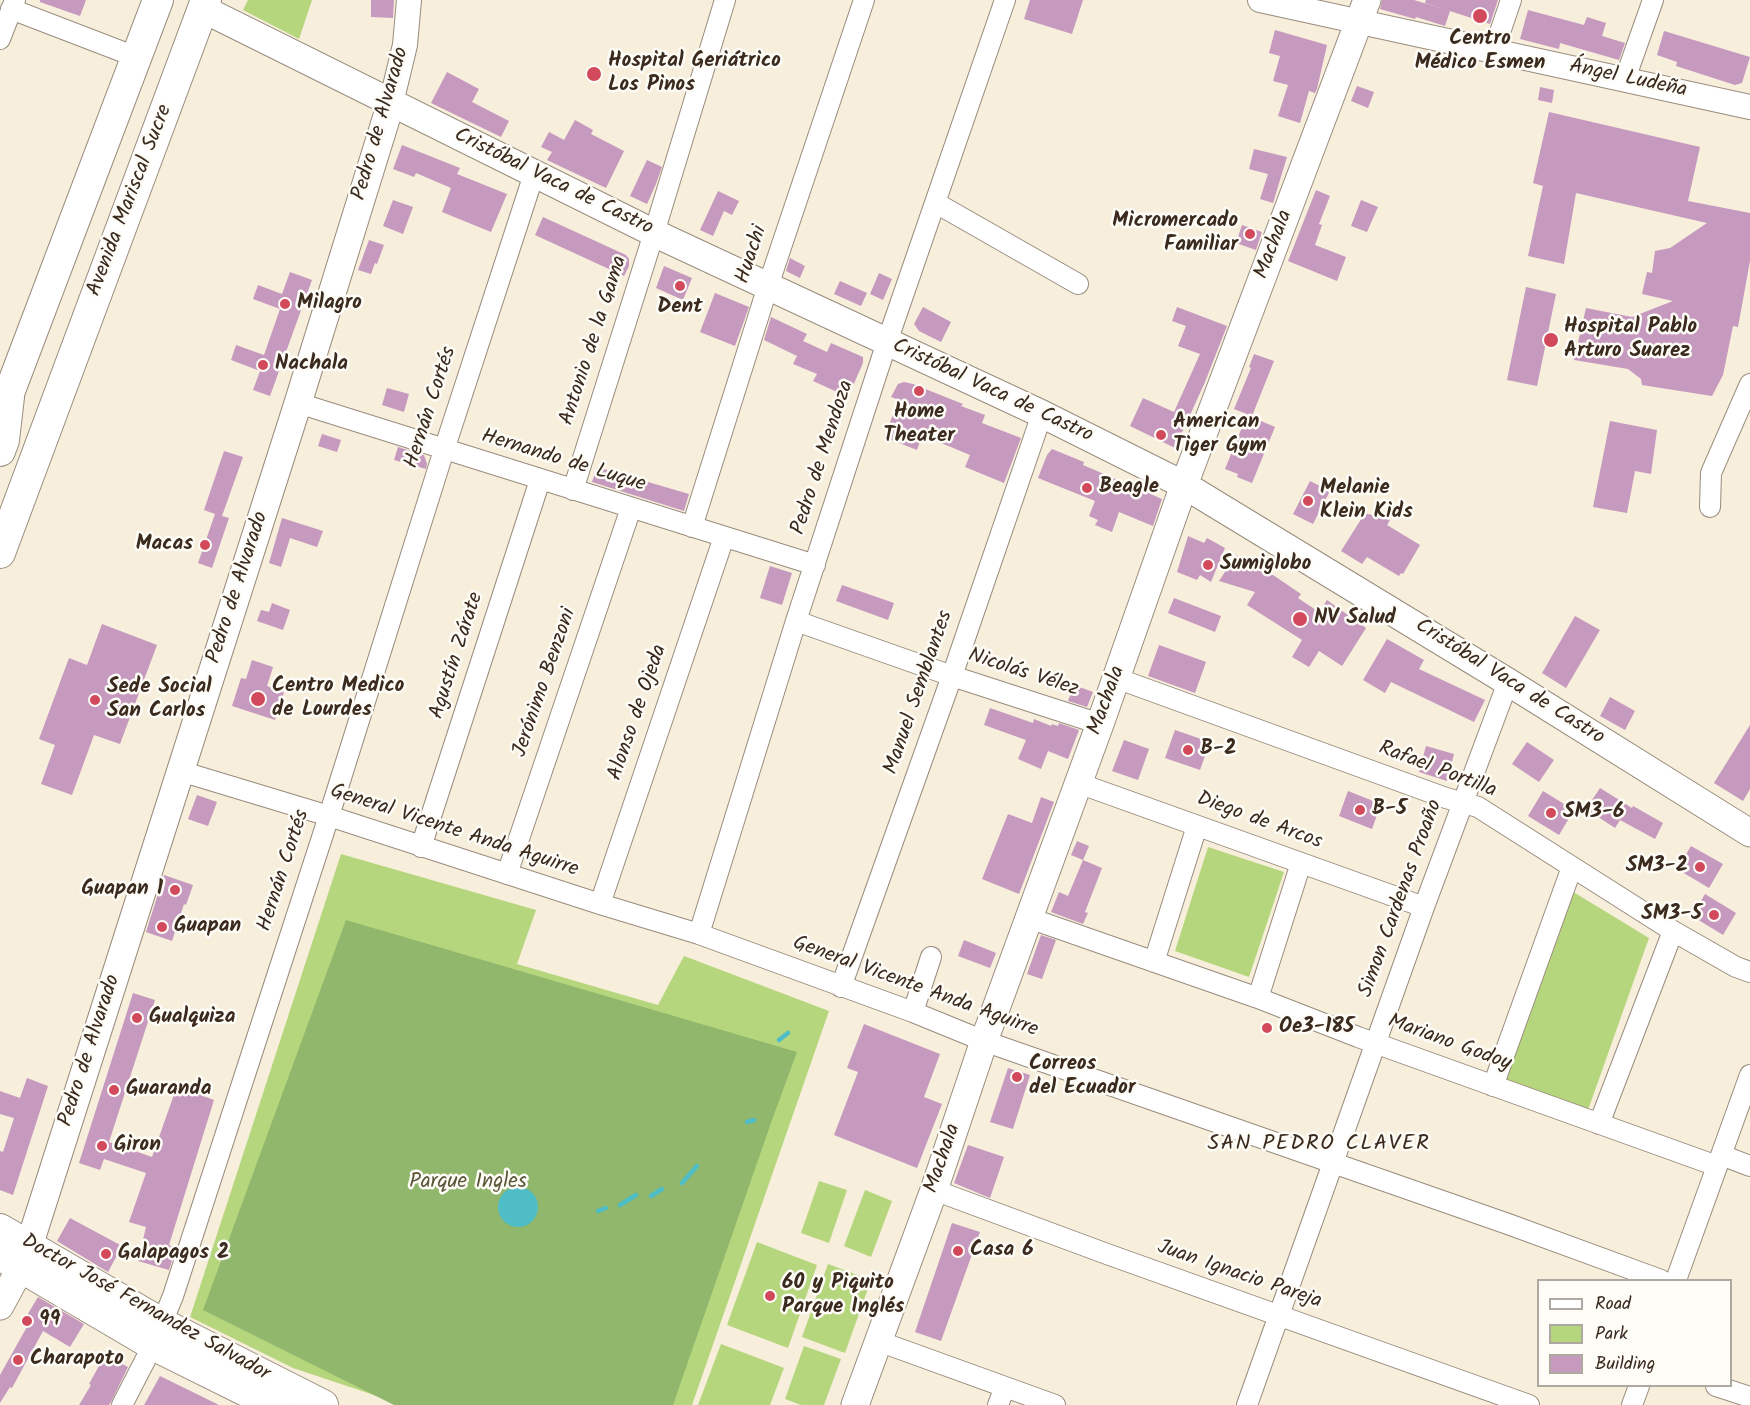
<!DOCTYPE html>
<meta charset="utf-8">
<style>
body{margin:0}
#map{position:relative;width:1750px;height:1405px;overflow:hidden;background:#f7eedc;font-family:Kalam,sans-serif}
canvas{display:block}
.legend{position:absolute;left:1537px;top:1279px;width:195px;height:108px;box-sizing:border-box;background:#fdfcf7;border:2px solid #afa8a0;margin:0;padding:8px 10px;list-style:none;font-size:18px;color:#3b2a1e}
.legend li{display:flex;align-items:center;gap:12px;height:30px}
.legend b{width:30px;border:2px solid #afa8a0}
</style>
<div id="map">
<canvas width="1750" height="1405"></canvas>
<ul class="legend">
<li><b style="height:8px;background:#fff"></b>Road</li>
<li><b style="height:16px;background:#b6d67d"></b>Park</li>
<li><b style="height:16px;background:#c699be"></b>Building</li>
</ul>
</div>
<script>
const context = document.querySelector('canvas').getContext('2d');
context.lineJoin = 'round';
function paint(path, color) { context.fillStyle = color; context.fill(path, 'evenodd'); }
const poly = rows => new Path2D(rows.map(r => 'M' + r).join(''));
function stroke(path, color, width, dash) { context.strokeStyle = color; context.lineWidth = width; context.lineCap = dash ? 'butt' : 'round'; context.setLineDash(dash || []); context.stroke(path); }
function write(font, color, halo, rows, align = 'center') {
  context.font = font + ' Kalam,sans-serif'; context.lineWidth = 5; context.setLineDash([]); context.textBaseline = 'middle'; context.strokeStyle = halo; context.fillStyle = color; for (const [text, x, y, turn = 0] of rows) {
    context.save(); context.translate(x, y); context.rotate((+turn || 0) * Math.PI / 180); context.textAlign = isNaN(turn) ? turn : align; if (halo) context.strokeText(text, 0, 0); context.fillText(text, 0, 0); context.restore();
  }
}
const green = poly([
 [248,0,312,0,299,39,243,10],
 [1208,847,1284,872,1249,977,1175,951],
 [341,854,536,910,517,964,658,1005,684,956,829,1011,692,1405,404,1405,293,1368,190,1317],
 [1570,890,1649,938,1588,1110,1503,1081],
 [819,1181,847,1190,829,1243,801,1233],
 [865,1190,892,1201,871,1257,844,1246],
 [757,1242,817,1265,788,1348,727,1325],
 [828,1264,871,1280,845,1353,802,1337],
 [721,1344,784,1368,770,1405,698,1405],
 [804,1346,841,1359,824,1405,801,1405,785,1399]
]);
const forest = poly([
 [346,920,797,1052,772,1120,673,1405,394,1405,203,1310]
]);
const water = poly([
 '498 1207a20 20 0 1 1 40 0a20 20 0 1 1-40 0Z'
]);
const stream = poly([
 [779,1040,788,1033],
 [747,1122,754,1120],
 [682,1183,697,1166],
 [651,1196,662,1189],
 [620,1205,636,1195],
 [598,1211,606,1208]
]);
const building = poly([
 [40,0,86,0,80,16,40,2],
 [371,0,394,0,393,18,371,17],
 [1030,0,1083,0,1072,34,1024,19],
 [1382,0,1414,0,1450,11,1445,26,1416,17,1415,19,1380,9],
 [1426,0,1498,0,1490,24,1425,3],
 [1528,10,1584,25,1587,17,1606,23,1602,36,1625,43,1619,60,1560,43,1559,49,1520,39],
 [1275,30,1327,45,1317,89,1315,93,1309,91,1300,123,1278,116,1288,85,1273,81,1280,56,1269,53],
 [1664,31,1750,57,1742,83,1735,85,1676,66,1677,62,1657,55],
 [447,72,479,89,472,102,509,121,501,137,431,103],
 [1357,86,1374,92,1368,108,1351,101],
 [1540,87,1554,90,1552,103,1538,100],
 [1549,112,1700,147,1688,201,1750,213,1750,261,1738,327,1733,326,1723,375,1712,396,1642,385,1641,379,1628,369,1574,360,1586,308,1632,317,1673,301,1642,294,1647,272,1652,273,1655,251,1670,248,1707,223,1576,193,1564,264,1528,256,1543,186,1533,183],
 [575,120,593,130,591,134,624,151,606,188,547,160,552,152,541,147,549,132,564,140],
 [402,145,460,168,457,174,507,194,491,232,442,212,451,188,416,173,414,177,393,169],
 [1254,149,1287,157,1273,203,1260,199,1268,174,1249,169],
 [647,160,662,167,656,184,647,204,630,196],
 [1316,190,1330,196,1319,224,1322,225,1315,245,1346,257,1337,281,1288,261],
 [718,191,739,201,732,215,724,211,713,236,700,230],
 [393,200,413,207,403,234,383,226],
 [1361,200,1378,207,1367,232,1351,226],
 [543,217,626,255,629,259,629,266,624,276,535,235],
 [1242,225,1262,232,1256,250,1236,243],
 [369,240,384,245,377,264,375,263,371,274,358,270],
 [790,258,805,266,800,278,786,271],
 [664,266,692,278,683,300,656,288],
 [290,272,312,280,270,396,253,390,260,371,231,360,236,345,264,355,280,309,253,299,258,285,282,294],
 [879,273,892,279,883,300,870,294],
 [840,281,867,293,861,306,834,294],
 [1526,287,1556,294,1537,386,1507,380],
 [715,293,749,307,735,346,700,332],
 [923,307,951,322,941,342,919,331,914,324],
 [1177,307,1227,326,1205,382,1175,448,1130,426,1143,398,1174,412,1200,354,1178,346,1186,326,1172,321],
 [771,317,807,334,803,341,827,352,831,343,863,357,863,363,848,397,813,381,817,374,793,364,797,356,764,340],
 [1254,354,1274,361,1252,416,1234,409,1251,368,1249,367],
 [904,382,913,384,963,404,961,406,985,415,982,423,1021,438,1004,483,965,467,970,455,946,445,922,436,917,450,884,437,899,400,891,397,898,384],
 [387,388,409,394,404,412,382,405],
 [1247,415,1275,427,1252,483,1237,477,1238,474,1225,469],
 [1610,421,1657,430,1651,474,1635,471,1627,513,1593,507],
 [322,434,341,440,337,452,318,446],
 [398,447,424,455,427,464,426,469,394,460],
 [1052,449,1084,462,1083,465,1162,499,1153,526,1119,512,1112,532,1095,525,1098,520,1089,516,1095,501,1038,478,1047,455],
 [224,451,243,457,222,516,229,518,212,568,198,563,215,514,204,510],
 [597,467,689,494,684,511,592,482],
 [1310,481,1330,491,1313,524,1293,514],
 [1365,513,1390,520,1387,525,1420,545,1403,574,1401,573,1399,576,1367,557,1362,564,1341,551],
 [282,518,323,531,317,547,290,538,281,567,269,563],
 [1188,536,1204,543,1207,538,1225,548,1211,582,1200,575,1197,580,1177,572],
 [1236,555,1273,575,1301,594,1298,598,1319,612,1327,600,1366,628,1342,666,1319,651,1309,667,1292,657,1302,640,1247,605,1255,592,1219,581],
 [770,566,792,573,782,605,760,598],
 [842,585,894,603,888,620,836,601],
 [1174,598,1221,616,1215,632,1168,613],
 [272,603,290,610,283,630,257,621,261,610,269,612],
 [1575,616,1600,630,1566,688,1542,673],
 [102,624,157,645,120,744,94,735,72,795,41,784,55,745,39,739,69,658,87,665],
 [1387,639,1424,660,1419,669,1485,700,1474,722,1391,682,1385,693,1363,680],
 [1159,645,1206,662,1195,693,1148,676],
 [252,660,273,667,267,686,284,692,275,720,232,706,241,678,246,679],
 [1074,685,1093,692,1087,707,1068,701],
 [1610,697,1635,711,1625,730,1600,716],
 [990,708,1033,723,1034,719,1051,726,1052,724,1058,726,1059,723,1079,730,1068,759,1048,751,1041,769,1018,759,1026,740,984,725],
 [1750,725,1750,789,1743,801,1714,783],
 [1175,730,1210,742,1200,770,1165,758],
 [1124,740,1149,749,1138,780,1112,771],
 [1527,742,1554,760,1539,782,1512,764],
 [1426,746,1454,754,1447,781,1419,772],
 [1600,788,1632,808,1633,806,1663,823,1655,839,1620,820,1615,828,1586,809],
 [1348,791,1381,804,1372,829,1339,816],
 [1543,791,1574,810,1559,835,1528,816],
 [197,795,217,802,208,826,188,819],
 [1041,797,1054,802,1019,894,982,879,1008,814,1032,823],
 [1077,841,1089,846,1083,860,1071,855],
 [1691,846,1723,864,1709,888,1677,869],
 [1083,860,1102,868,1085,912,1088,913,1083,924,1051,912,1059,892,1068,896],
 [164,875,193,885,186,905,184,904,172,941,146,932],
 [1705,894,1736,913,1723,935,1692,916],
 [1041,935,1056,940,1042,979,1027,974],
 [964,940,996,953,990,968,958,956],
 [133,993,155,1000,109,1142,152,1157,177,1086,214,1100,169,1245,176,1248,169,1270,138,1261,146,1227,129,1222,146,1173,104,1159,100,1170,79,1163],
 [864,1024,940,1054,924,1097,942,1104,917,1168,834,1135,858,1072,847,1068],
 [1008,1068,1030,1075,1013,1129,990,1122],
 [27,1078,48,1086,13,1195,0,1190,0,1151,3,1152,14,1118,0,1114,0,1091,20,1098],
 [968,1145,1004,1157,990,1198,954,1183],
 [70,1218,122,1246,108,1272,57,1241],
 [952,1223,980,1232,941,1341,915,1332],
 [38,1297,84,1324,70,1347,43,1331,12,1388,10,1387,0,1403,0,1375,28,1325,23,1322],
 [105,1355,128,1367,111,1402,109,1405,79,1405,91,1385,89,1384],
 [160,1376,219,1405,144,1405]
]);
const minor = poly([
 [11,9,136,57],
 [0,39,15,0],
 [1494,50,1511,0],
 [1625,79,1653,0],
 [936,203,1078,284],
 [298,403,815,565],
 [573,490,654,233,725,0],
 [1710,507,1711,473,1750,384],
 [692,527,768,286,864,0],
 [796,621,952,676,1100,724],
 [1116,678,1446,798,1478,807,1673,931,1736,967,1750,972],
 [180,771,329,816,600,904,699,934,913,1012,984,1041,1508,1224,1661,1280],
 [1078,783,1424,907],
 [421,847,540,480],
 [507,874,631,508],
 [600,904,724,537],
 [1029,918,1258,998,1358,1037,1717,1166],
 [699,934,796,621,887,342,1005,0],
 [1154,962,1197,826],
 [841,987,952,676,1042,414],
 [1258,998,1301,863],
 [913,1012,931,957],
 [1493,1086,1572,867],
 [1599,1124,1673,931],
 [1721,1155,1750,1166],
 [934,1190,1107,1254,1529,1405],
 [1676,1280,1750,1075],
 [878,1341,1055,1405],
 [1716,1386,1750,1397],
 [122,1405,153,1345,173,1296,329,816,444,450,534,174],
 [998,1405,1005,1387],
 [1247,1405,1424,907,1508,682],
 [1632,1405,1639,1386]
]);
const tertiary = poly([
 [1260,0,1750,107],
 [391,103,405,45,409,0]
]);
const secondary = poly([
 [203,9,654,233,1042,414,1184,485,1508,682,1750,833],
 [0,1306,21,1267,29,1246,298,403,391,103],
 [855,1405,934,1190,984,1041,1100,724,1184,485,1367,0]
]);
const primary = poly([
 [0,417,158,0],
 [0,451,4,440,9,397],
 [0,553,206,0],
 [0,1229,163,1324,323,1405],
 [0,1255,153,1345,274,1405]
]);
const markers = [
 [1480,16,8,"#d1495b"],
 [594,74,8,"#d1495b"],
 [1250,234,6,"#d1495b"],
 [680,286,6,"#d1495b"],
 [285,304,6,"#d1495b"],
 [1551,340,8,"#d1495b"],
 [263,365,6,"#d1495b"],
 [919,391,6,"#d1495b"],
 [1161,435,6,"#d1495b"],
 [1087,488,6,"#d1495b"],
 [1308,501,6,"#d1495b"],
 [205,545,6,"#d1495b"],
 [1208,565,6,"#d1495b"],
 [1300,619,8,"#d1495b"],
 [258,699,8,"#d1495b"],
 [95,700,6,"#d1495b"],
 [1188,750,6,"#d1495b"],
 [1360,810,6,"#d1495b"],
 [1551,813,6,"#d1495b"],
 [1700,867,6,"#d1495b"],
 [175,890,6,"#d1495b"],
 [1714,915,6,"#d1495b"],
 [162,927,6,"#d1495b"],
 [137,1018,6,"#d1495b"],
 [1267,1028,6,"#d1495b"],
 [1017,1077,6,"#d1495b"],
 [114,1090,6,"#d1495b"],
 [102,1146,6,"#d1495b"],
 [958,1251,6,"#d1495b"],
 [106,1254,6,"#d1495b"],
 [770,1296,6,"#d1495b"],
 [27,1321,6,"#d1495b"],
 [18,1360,6,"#d1495b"]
];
const poiNames = [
 ["Centro",1480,40,"center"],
 ["Médico Esmen",1480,64,"center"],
 ["Hospital Geriátrico",608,62],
 ["Los Pinos",608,86],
 ["Micromercado",1238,222,"right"],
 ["Familiar",1238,246,"right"],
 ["Milagro",297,304],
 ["Dent",680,308,"center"],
 ["Hospital Pablo",1564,328],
 ["Arturo Suarez",1564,352],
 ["Nachala",275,365],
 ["Home",919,413,"center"],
 ["Theater",919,437,"center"],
 ["American",1173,423],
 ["Tiger Gym",1173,447],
 ["Beagle",1099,488],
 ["Melanie",1320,489],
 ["Klein Kids",1320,513],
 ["Macas",193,545,"right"],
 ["Sumiglobo",1220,565],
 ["NV Salud",1314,619],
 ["Centro Medico",272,687],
 ["de Lourdes",272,711],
 ["Sede Social",107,688],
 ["San Carlos",107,712],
 ["B-2",1200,750],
 ["B-5",1372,810],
 ["SM3-6",1563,813],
 ["SM3-2",1688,867,"right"],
 ["Guapan 1",163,890,"right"],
 ["SM3-5",1702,915,"right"],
 ["Guapan",174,927],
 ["Gualquiza",149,1018],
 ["Oe3-185",1279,1028],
 ["Correos",1029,1065],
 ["del Ecuador",1029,1089],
 ["Guaranda",126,1090],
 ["Giron",114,1146],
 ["Casa 6",970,1251],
 ["Galapagos 2",118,1254],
 ["60 y Piquito",782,1284],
 ["Parque Inglés",782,1308],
 ["99",39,1321],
 ["Charapoto",30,1360]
];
const streetNames = [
 ["Ángel Ludeña",1628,80,12],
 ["Pedro de Alvarado",382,124,-74],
 ["Cristóbal Vaca de Castro",553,183,26],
 ["Avenida Mariscal Sucre",131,201,-69],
 ["Machala",1275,245,-69],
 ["Huachi",753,255,-72],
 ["Antonio de la Gama",595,341,-72],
 ["Cristóbal Vaca de Castro",992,392,25],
 ["Hernán Cortés",432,408,-72],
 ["Pedro de Mendoza",824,458,-72],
 ["Hernando de Luque",563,462,17],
 ["Pedro de Alvarado",239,588,-72],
 ["Agustín Zárate",458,656,-72],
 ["Nicolás Vélez",1023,674,18],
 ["Jerónimo Benzoni",546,683,-71],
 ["Cristóbal Vaca de Castro",1509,683,32],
 ["Manuel Semblantes",920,693,-71],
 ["Machala",1108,701,-70],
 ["Alonso de Ojeda",639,713,-71],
 ["Rafael Portilla",1437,771,21],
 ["Diego de Arcos",1259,822,20],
 ["General Vicente Anda Aguirre",454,832,18],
 ["Hernán Cortés",285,871,-72],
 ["Simon Cardenas Proaño",1402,899,-70],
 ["General Vicente Anda Aguirre",915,988,20],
 ["Mariano Godoy",1449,1044,20],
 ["Pedro de Alvarado",91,1051,-72],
 ["Machala",944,1159,-71],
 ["Juan Ignacio Pareja",1239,1276,19],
 ["Doctor José Fernandez Salvador",145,1309,29]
];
const parkNames = [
 ["Parque Ingles",468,1183]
];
const neighbourhoodNames = [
 ["SAN PEDRO CLAVER",1319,1145]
];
paint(green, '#b6d67d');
paint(forest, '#90b76c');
paint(water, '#4fbdc6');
stroke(stream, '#4fbdc6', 4.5);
paint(building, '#c699be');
stroke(minor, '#998c7d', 22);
stroke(tertiary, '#998c7d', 26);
stroke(secondary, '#998c7d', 29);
stroke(primary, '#998c7d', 32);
stroke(minor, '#fff', 20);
stroke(tertiary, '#fff', 24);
stroke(secondary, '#fff', 27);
stroke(primary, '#fff', 30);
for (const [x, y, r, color] of markers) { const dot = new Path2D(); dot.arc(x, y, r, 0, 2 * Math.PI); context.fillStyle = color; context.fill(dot); stroke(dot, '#fdfcf7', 2); }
write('bold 21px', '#3b2a1e', '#fdfcf7', poiNames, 'left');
write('21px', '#3b2a1e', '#fdfcf7', streetNames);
write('21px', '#5a5536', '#fdfcf7', parkNames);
context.letterSpacing = '1.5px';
write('22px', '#3b2a1e', '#fdfcf7', neighbourhoodNames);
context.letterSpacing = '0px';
</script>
